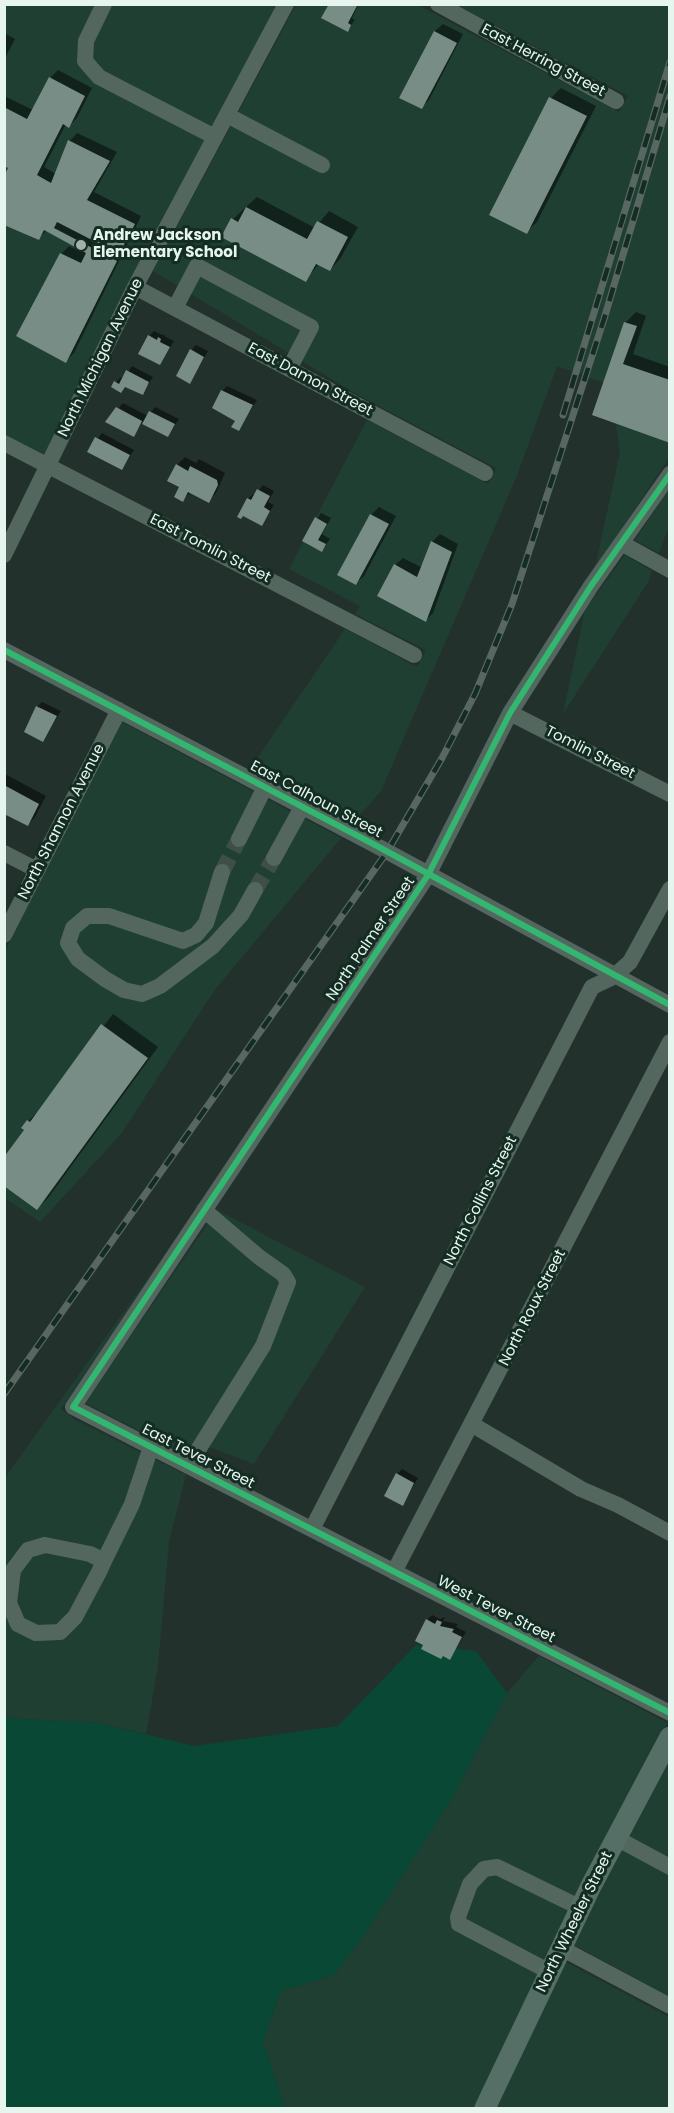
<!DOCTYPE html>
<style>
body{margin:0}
#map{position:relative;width:674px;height:2113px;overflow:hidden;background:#23312c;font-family:Poppins,sans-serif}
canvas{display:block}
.frame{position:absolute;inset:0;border:6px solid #e6f5ee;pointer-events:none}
</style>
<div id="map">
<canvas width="674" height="2113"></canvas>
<div class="frame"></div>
</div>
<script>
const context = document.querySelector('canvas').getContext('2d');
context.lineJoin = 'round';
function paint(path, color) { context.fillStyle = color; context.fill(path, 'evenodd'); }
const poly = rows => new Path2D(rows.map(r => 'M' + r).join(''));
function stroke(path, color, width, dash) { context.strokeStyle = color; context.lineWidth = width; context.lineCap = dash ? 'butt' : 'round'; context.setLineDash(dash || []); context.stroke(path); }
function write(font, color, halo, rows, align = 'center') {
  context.font = font + ' Poppins,sans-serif'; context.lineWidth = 6; context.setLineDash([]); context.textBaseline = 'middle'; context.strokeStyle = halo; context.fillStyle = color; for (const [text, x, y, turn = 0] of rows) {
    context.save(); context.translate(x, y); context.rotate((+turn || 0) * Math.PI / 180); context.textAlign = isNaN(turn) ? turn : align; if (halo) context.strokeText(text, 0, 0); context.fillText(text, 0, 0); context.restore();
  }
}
const built = poly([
 [4,5,286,5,49,466,5,443],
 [296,5,418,5,619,112,628,96,457,5,669,5,669,458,595,568,620,452,610,385,557,366,516,478,381,791,353,823,250,769,345,629,417,667,426,650,355,614,360,606,289,569,367,420,488,484,496,468,358,395,153,271],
 [669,489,669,526,659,553,635,540],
 [625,555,652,571,648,582,563,714,585,610],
 [122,722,341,838,214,991,121,1134,40,1222,5,1198,4,953],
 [217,1210,365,1287,254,1464,195,1442,191,1457,85,1403],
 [163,1257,61,1409,74,1419,186,1475,169,1542,158,1666,146,1734,99,1723,5,1718,5,1478],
 [539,1656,668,1723,584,1882,476,2108,285,2108,263,2042,281,1991,334,1975,362,1938,450,1802,507,1693],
 [669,1755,669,1996,572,1944],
 [564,1961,669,2017,669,2108,494,2108]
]);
const green = poly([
 [416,1645,476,1651,507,1693,450,1802,362,1938,334,1975,281,1991,263,2042,285,2108,5,2108,4,1718,99,1723,194,1746,338,1726]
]);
const shadow = poly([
 [330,4,359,4,352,18,355,20,347,30],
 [443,24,463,34,429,100,421,108,401,97,435,31],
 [4,33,15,39,4,60],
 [58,70,92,88,77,118,69,126,66,124,44,167,56,174,70,141,77,133,117,152,94,192,141,216,127,245,120,251,123,253,74,353,66,361,61,254,69,246,77,250,78,247,47,230,39,238,10,168,4,165,4,96,33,110,50,78],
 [561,88,596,106,537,222,526,232,551,98],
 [257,197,315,228,329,211,358,227,340,259,330,270,319,264,305,280,233,219],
 [636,312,646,316,633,354,670,367,670,441,593,414,626,322],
 [154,331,162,335,165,334,164,336,174,341,160,363,149,336],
 [196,345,208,351,190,382,191,350],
 [132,366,153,377,142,393,126,386,121,391,116,382,121,377,123,379],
 [227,386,257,400,239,429,222,391],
 [123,403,148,416,155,407,179,419,168,435,143,422,133,435,116,411],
 [102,433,134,450,121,469,89,451],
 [185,457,196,463,199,459,225,473,216,493,208,501,191,492,182,500,177,465],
 [263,485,274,491,268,502,274,505,262,524,244,514,248,499,253,494,255,495],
 [379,507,396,516,364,576,356,583,371,515],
 [321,513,331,518,322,534,330,539,322,550,304,540],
 [440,534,458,544,433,613,426,620,395,565,403,558,421,567,432,542],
 [42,702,61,711,43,740,37,707],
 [7,775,46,796,35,817,28,825,4,812,4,777],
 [113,1014,158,1047,48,1198,37,1208,26,1129,28,1121,39,1111],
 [402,1469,418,1478,402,1504,397,1474],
 [432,1615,440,1619,445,1617,443,1621,458,1624,456,1627,466,1632,450,1658,425,1644,427,1620]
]);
const building = poly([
 [329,4,358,4,348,23,351,25,348,32,321,18],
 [434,31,457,43,422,109,399,98],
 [49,77,85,96,69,128,63,124,37,175,51,183,68,140,110,161,87,200,135,224,119,254,57,222,54,228,117,261,66,363,16,336,60,253,81,263,86,253,44,230,39,240,4,225,4,176,8,168,4,166,4,107,27,119],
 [549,97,587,116,527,234,489,215],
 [246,207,307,239,317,221,348,237,330,271,316,264,306,282,221,237,231,218,238,222],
 [624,322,637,326,623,364,670,380,670,443,592,415],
 [148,335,157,340,158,337,161,339,160,342,170,347,160,365,138,354],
 [190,349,204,357,190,384,176,376],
 [126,370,149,382,143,395,125,387,121,393,111,387,114,381,119,384],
 [221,390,253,405,239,431,231,427,235,421,212,408],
 [116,407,142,421,134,437,105,422],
 [149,411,175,424,168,437,142,424],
 [95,437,130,455,122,470,87,452],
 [176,464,188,471,190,466,217,480,218,485,209,503,188,492,183,502,174,497,179,487,167,481],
 [257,489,270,496,264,507,270,511,262,526,243,516,241,519,237,517,247,498,251,500],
 [370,514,389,524,356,585,337,575],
 [315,517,327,524,318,540,326,544,322,552,302,541],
 [431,541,452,552,426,622,377,596,394,564,417,577],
 [36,706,57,716,43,742,24,732],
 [4,785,39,804,28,826,4,814],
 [101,1024,148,1058,37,1210,4,1186,4,1157,24,1130,21,1128,27,1120,30,1122],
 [396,1473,414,1483,403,1506,384,1496],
 [426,1619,435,1624,437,1620,442,1622,440,1626,454,1629,452,1632,462,1637,450,1660,443,1656,441,1659,421,1649,423,1645,415,1641]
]);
const minorTunnel = poly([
 [222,872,239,839],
 [255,890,274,858]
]);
const minor = poly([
 [104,4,86,41,85,61,99,77,215,137],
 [438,4,616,101],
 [227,115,322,165],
 [135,287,485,473],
 [175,308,197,266,311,327,289,369],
 [4,443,414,655],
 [670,474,591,586,510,713,428,875,73,1407,670,1713],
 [623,544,670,570],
 [4,555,135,287,286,4],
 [4,650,377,846,670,1005],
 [510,713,670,794],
 [239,839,265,787],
 [4,853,37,870],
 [274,858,302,807],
 [222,872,206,923,196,935,183,941,109,916,87,916,73,928,68,943,78,959,105,979,124,990,142,994,160,986,213,946,241,915,255,890],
 [4,935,119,710],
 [473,1425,581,1489,618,1505,670,1533],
 [188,1466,263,1346,288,1282,283,1274,259,1257,204,1210],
 [312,1529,592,987,613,977,630,962,670,889],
 [104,1561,90,1554,45,1545,28,1550,13,1570,9,1603,18,1624,36,1633,60,1632,75,1617,99,1572,104,1561,132,1504,151,1447],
 [394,1572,670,1042],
 [616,1838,670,1867],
 [561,1948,670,2006],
 [550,1972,459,1924,458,1917,470,1884,484,1869,497,1867,581,1908]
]);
const major = poly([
 [485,2108,591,1886,670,1737]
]);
const rail = poly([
 [563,415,670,62],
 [4,1394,387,852,442,758,475,694,512,604,604,319,670,96]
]);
const cycleway = poly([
 [670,474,591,586,510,713,428,875,73,1407,670,1713],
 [4,650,377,846,670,1005]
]);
const markers = [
 [81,245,6,"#a2b0aa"]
];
const streetNames = [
 ["East Herring Street",543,61,28],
 ["North Michigan Avenue",101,358,-64],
 ["East Damon Street",310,380,28],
 ["East Tomlin Street",210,549,27],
 ["Tomlin Street",590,753,27],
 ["East Calhoun Street",316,800,28],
 ["North Shannon Avenue",62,822,-63],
 ["North Palmer Street",371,939,-56],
 ["North Collins Street",481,1201,-63],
 ["North Roux Street",533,1308,-63],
 ["East Tever Street",198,1457,27],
 ["West Tever Street",496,1610,27],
 ["North Wheeler Street",575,1922,-64]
];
const poiNames = [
 ["Andrew Jackson",93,236],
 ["Elementary School",93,253]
];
paint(built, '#203f33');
paint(green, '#0a4836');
paint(shadow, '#0007');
paint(building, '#788d85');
stroke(minorTunnel, '#404e49', 16, [16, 8]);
stroke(minor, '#53675f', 16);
stroke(major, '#556f66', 21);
stroke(rail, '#596762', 7);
stroke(rail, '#132d23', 4.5, [14]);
stroke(cycleway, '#33b770', 6);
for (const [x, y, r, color] of markers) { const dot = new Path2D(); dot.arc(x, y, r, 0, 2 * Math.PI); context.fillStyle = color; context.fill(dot); stroke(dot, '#132d23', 2); }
write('15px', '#e6f5ee', '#132d23', streetNames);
write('bold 15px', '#e6f5ee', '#132d23', poiNames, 'left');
</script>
